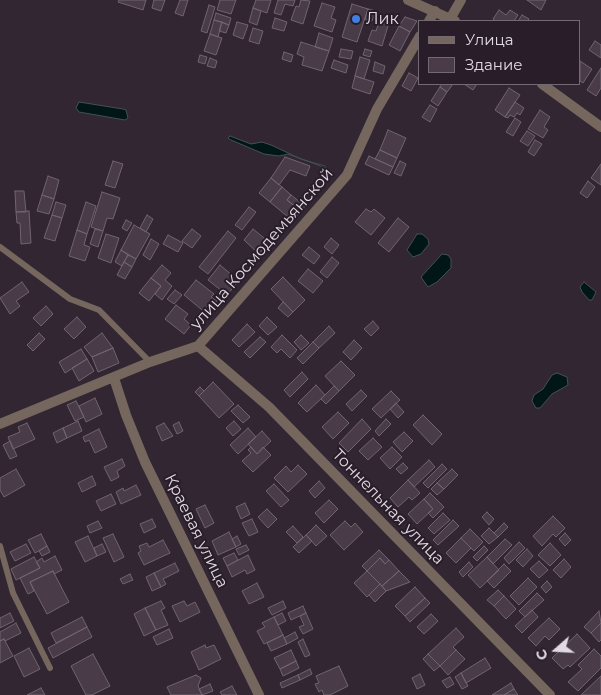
<!DOCTYPE html>
<meta charset="utf-8">
<style>
body{margin:0}
#map{position:relative;width:601px;height:695px;overflow:hidden;background:#322632;font-family:Montserrat,sans-serif}
canvas{display:block}
.legend{position:absolute;left:418px;top:20px;width:162px;height:65px;box-sizing:border-box;background:#281d28;border:1px solid #726972;margin:0;padding:6px 9px;list-style:none;font-size:15px;color:#e2dae2}
.legend li{display:flex;align-items:center;gap:10px;height:25px}
.legend b{width:25px;border:1px solid #726972}
.north{position:absolute;left:531px;top:625px;width:50px;height:50px;-webkit-text-stroke:4px #281d28;paint-order:stroke;rotate:251deg;font-size:14px;font-weight:700;line-height:20px;text-align:center;color:#e2dae2}
.north::after{content:'';display:block;margin:auto;width:18px;height:22px;background:#e2dae2;clip-path:polygon(50% 0,100% 100%,50% 72%,0 100%)}
</style>
<div id="map">
<canvas width="601" height="695"></canvas>
<ul class="legend">
<li><b style="height:6px;background:#75675d"></b>Улица</li>
<li><b style="height:14px;background:#493c48"></b>Здание</li>
</ul>
<div class="north">С</div>
</div>
<script>
const context = document.querySelector('canvas').getContext('2d');
context.lineJoin = 'round';
function paint(path, color) { context.fillStyle = color; context.fill(path, 'evenodd'); }
const poly = rows => new Path2D(rows.map(r => 'M' + r).join(''));
function stroke(path, color, width, dash) { context.strokeStyle = color; context.lineWidth = width; context.lineCap = dash ? 'butt' : 'round'; context.setLineDash(dash || []); context.stroke(path); }
function write(font, color, halo, rows, align = 'center') {
  context.font = font + ' Montserrat,sans-serif'; context.lineWidth = 4; context.setLineDash([]); context.textBaseline = 'middle'; context.strokeStyle = halo; context.fillStyle = color; for (const [text, x, y, turn = 0] of rows) {
    context.save(); context.translate(x, y); context.rotate((+turn || 0) * Math.PI / 180); context.textAlign = isNaN(turn) ? turn : align; if (halo) context.strokeText(text, 0, 0); context.fillText(text, 0, 0); context.restore();
  }
}
const water = poly([
 [79,102,123,109,126,110,128,118,125,120,79,112,76,108,79,102],
 [230,136,251,144,262,142,271,145,301,159,325,166,326,168,288,154,279,156,264,154,231,140,228,138,230,136],
 [417,234,422,234,428,239,429,244,421,254,413,257,407,250,417,234],
 [442,254,448,255,451,259,451,268,437,282,428,287,421,277,442,254],
 [584,282,596,292,592,300,589,300,582,292,580,287,584,282],
 [557,373,567,377,568,385,552,394,540,408,536,408,532,401,534,395,543,389,552,375,557,373]
]);
const building = poly([
 [119,0,146,0,143,10,118,2,119,0],
 [154,0,165,0,161,11,152,8,154,0],
 [180,0,188,0,183,16,175,13,180,0],
 [220,0,236,0,231,14,217,10,220,0],
 [256,0,271,0,267,13,253,8,256,0],
 [278,0,295,0,293,6,285,4,281,15,274,13,278,0],
 [301,0,310,1,303,24,291,20,296,6,299,7,301,0],
 [527,0,546,0,541,10,527,0],
 [322,3,335,7,331,18,336,20,332,32,314,26,322,3],
 [352,4,368,9,357,42,342,37,352,4],
 [209,5,215,7,207,33,201,31,209,5],
 [253,8,261,11,257,25,249,22,253,8],
 [368,9,376,11,372,21,365,19,368,9],
 [499,10,506,15,510,10,518,15,514,21,496,21,493,19,499,10],
 [216,13,231,18,229,25,214,20,216,13],
 [522,15,529,19,527,21,518,21,522,15],
 [381,16,390,19,382,46,368,41,372,30,376,31,381,16],
 [405,17,417,21,410,32,399,26,405,17],
 [275,18,287,22,284,31,272,28,275,18],
 [214,20,222,22,218,37,210,34,214,20],
 [222,22,229,25,226,33,219,31,222,22],
 [237,22,248,25,243,39,233,35,237,22],
 [399,26,410,32,400,51,389,45,399,26],
 [253,28,263,31,259,44,249,41,253,28],
 [319,33,333,38,329,51,315,47,319,33],
 [210,34,222,38,216,55,204,51,210,34],
 [595,41,601,45,601,58,589,50,595,41],
 [301,42,329,51,322,71,302,65,304,57,297,54,301,42],
 [341,49,353,51,351,59,339,57,341,49],
 [365,49,372,51,370,57,363,55,365,49],
 [284,52,293,55,291,62,282,59,284,52],
 [200,55,207,57,205,64,198,62,200,55],
 [360,57,370,60,364,79,355,76,360,57],
 [210,58,217,61,215,68,207,66,210,58],
 [334,60,348,65,346,73,331,68,334,60],
 [580,61,592,69,583,83,580,81,580,61],
 [375,62,385,66,383,74,373,71,375,62],
 [601,68,601,88,596,96,587,90,601,68],
 [409,73,418,78,411,91,402,86,409,73],
 [355,76,374,82,370,94,352,88,355,76],
 [442,84,453,84,447,92,440,87,442,84],
 [464,84,477,84,473,90,464,84],
 [440,87,447,92,438,106,431,101,440,87],
 [509,88,520,95,505,117,495,110,509,88],
 [515,102,524,108,520,115,517,113,514,117,510,115,508,118,505,117,515,102],
 [430,105,437,109,430,122,422,117,430,105],
 [540,110,550,117,544,127,548,130,543,138,528,129,540,110],
 [515,118,521,122,513,136,506,132,515,118],
 [388,130,406,138,397,158,380,150,388,130],
 [527,131,535,136,528,146,520,141,527,131],
 [535,140,542,144,534,156,528,152,535,140],
 [380,150,397,158,393,167,375,159,380,150],
 [369,156,393,167,389,175,365,164,369,156],
 [285,157,310,166,306,176,290,170,279,185,271,178,285,157],
 [113,161,123,164,115,188,105,185,113,161],
 [400,161,406,164,401,176,394,173,400,161],
 [601,164,601,185,591,178,601,164],
 [48,176,59,180,54,199,42,195,48,176],
 [271,178,282,187,270,202,259,193,271,178],
 [588,181,595,187,587,198,580,193,588,181],
 [282,187,291,195,287,200,301,211,293,221,270,202,282,187],
 [15,191,24,191,26,212,16,212,15,191],
 [102,192,120,198,113,219,107,218,103,231,91,227,102,192],
 [42,195,54,199,49,214,37,211,42,195],
 [291,195,305,206,301,211,287,200,291,195],
 [56,202,66,205,62,218,52,215,56,202],
 [86,202,96,206,87,234,77,230,86,202],
 [249,207,256,212,242,230,235,225,249,207],
 [366,209,371,212,374,209,385,218,371,235,355,222,366,209],
 [29,211,31,243,21,244,20,223,17,223,16,212,29,211],
 [52,215,62,218,55,241,44,238,52,215],
 [147,215,153,219,146,232,140,228,147,215],
 [398,218,409,227,389,252,378,243,398,218],
 [126,220,132,223,127,231,122,228,126,220],
 [134,225,150,234,136,259,121,250,134,225],
 [95,229,103,231,98,247,90,244,95,229],
 [192,229,201,236,192,248,182,241,192,229],
 [253,229,269,242,259,254,244,240,253,229],
 [77,230,87,234,84,245,90,247,85,261,69,256,77,230],
 [228,231,236,238,208,274,199,267,228,231],
 [106,234,119,238,111,263,98,258,106,234],
 [168,235,183,243,178,252,163,244,168,235],
 [331,238,339,245,332,254,324,247,331,238],
 [151,239,159,244,150,260,143,255,151,239],
 [309,247,320,256,314,264,302,255,309,247],
 [121,250,128,255,122,266,115,262,121,250],
 [128,255,136,259,132,267,124,262,128,255],
 [332,257,339,263,327,278,320,272,332,257],
 [124,262,132,267,125,279,117,275,124,262],
 [162,265,171,273,165,280,172,286,162,300,155,294,161,286,151,278,162,265],
 [220,265,233,276,230,279,236,284,227,295,208,280,220,265],
 [308,269,323,281,313,293,298,281,308,269],
 [283,277,305,300,293,312,271,289,283,277],
 [151,278,161,286,149,301,139,293,151,278],
 [196,280,214,294,211,297,217,301,207,314,184,295,196,280],
 [22,282,29,292,16,301,20,306,10,314,0,298,22,282],
 [175,290,182,295,174,304,167,299,175,290],
 [283,302,293,312,288,317,278,308,283,302],
 [176,305,188,314,184,319,191,325,184,334,165,319,176,305],
 [46,306,53,314,41,326,33,318,46,306],
 [77,317,86,327,74,339,64,329,77,317],
 [267,317,277,327,268,335,259,326,267,317],
 [373,321,379,328,371,336,364,329,373,321],
 [247,324,255,332,239,347,232,340,247,324],
 [329,326,335,333,319,348,313,342,329,326],
 [39,333,45,339,33,351,27,345,39,333],
 [102,333,113,348,92,357,84,347,102,333],
 [282,335,297,350,290,358,281,349,277,353,271,347,282,335],
 [301,335,309,343,301,350,294,342,301,335],
 [260,337,266,342,250,358,244,352,260,337],
 [354,340,362,348,351,360,343,352,354,340],
 [313,342,319,348,303,364,297,358,313,342],
 [113,348,119,363,98,372,92,357,113,348],
 [81,349,87,359,65,373,59,362,81,349],
 [87,359,94,371,79,381,72,368,87,359],
 [341,361,355,375,339,391,325,376,341,361],
 [302,372,308,379,290,397,284,390,302,372],
 [213,382,234,404,219,418,199,396,213,382],
 [316,385,325,395,307,412,298,403,316,385],
 [334,386,339,391,326,404,321,399,334,386],
 [200,387,204,391,199,396,195,392,200,387],
 [361,390,367,396,352,411,346,404,361,390],
 [391,391,400,400,381,418,372,409,391,391],
 [95,398,102,414,86,422,79,406,95,398],
 [76,401,84,417,75,421,67,405,76,401],
 [396,403,404,412,398,418,390,409,396,403],
 [238,405,250,417,243,423,231,411,238,405],
 [338,412,349,423,333,439,322,427,338,412],
 [423,415,442,434,432,445,413,425,423,415],
 [362,419,371,429,348,452,339,443,362,419],
 [386,419,391,424,379,436,375,431,386,419],
 [78,421,82,431,67,438,63,428,78,421],
 [234,421,241,429,233,436,226,428,234,421],
 [179,422,183,431,177,434,173,425,179,422],
 [27,423,35,439,13,449,8,437,20,432,18,427,27,423],
 [164,423,173,436,162,441,156,427,164,423],
 [63,428,67,438,57,443,53,433,63,428],
 [248,428,256,437,238,454,230,445,248,428],
 [99,429,107,447,95,453,89,440,85,442,83,437,99,429],
 [262,431,271,441,257,454,248,444,262,431],
 [404,432,413,441,402,452,393,442,404,432],
 [373,438,382,447,368,460,359,451,373,438],
 [10,441,17,456,10,459,3,445,10,441],
 [251,447,257,454,263,447,271,455,253,472,242,461,251,453,248,450,251,447],
 [392,447,402,457,390,469,380,458,392,447],
 [122,459,125,466,117,471,119,477,111,481,104,467,122,459],
 [429,460,435,467,414,487,408,480,429,460],
 [403,463,408,468,401,474,396,469,403,463],
 [442,464,447,469,428,488,423,483,442,464],
 [298,465,307,474,288,492,274,478,286,466,291,472,298,465],
 [16,469,25,485,4,497,0,490,0,478,16,469],
 [452,469,458,475,444,489,437,483,452,469],
 [92,476,96,485,82,492,78,483,92,476],
 [408,480,420,493,412,500,409,497,398,507,390,498,408,480],
 [319,481,325,488,315,498,309,491,319,481],
 [437,483,444,489,437,495,431,489,437,483],
 [274,484,289,500,281,507,266,491,274,484],
 [136,485,141,495,121,504,116,492,123,488,124,491,136,485],
 [430,493,444,507,433,518,428,513,433,509,424,499,430,493],
 [111,494,116,504,101,511,96,501,111,494],
 [424,499,433,509,417,524,408,514,424,499],
 [329,500,338,509,324,523,315,513,329,500],
 [245,503,250,514,241,519,236,507,245,503],
 [205,505,214,523,205,528,196,509,205,505],
 [267,509,277,519,268,528,258,517,267,509],
 [487,512,494,519,489,525,482,517,487,512],
 [443,513,450,520,434,534,428,528,443,513],
 [553,516,565,528,556,537,553,534,542,546,533,536,553,516],
 [152,519,156,527,144,533,140,524,152,519],
 [252,519,258,532,249,536,242,523,252,519],
 [453,520,459,526,438,545,433,540,453,520],
 [98,521,102,528,90,533,87,526,98,521],
 [345,521,351,527,355,523,363,532,344,550,330,535,345,521],
 [504,523,508,527,498,537,494,533,504,523],
 [316,525,327,536,316,546,306,535,316,525],
 [293,526,303,537,297,543,286,532,293,526],
 [489,528,498,537,489,544,481,536,489,528],
 [470,529,483,542,474,551,461,538,470,529],
 [229,532,236,547,218,555,212,541,229,532],
 [565,533,571,540,565,546,559,539,565,533],
 [41,534,47,546,35,553,28,540,41,534],
 [113,534,124,557,114,562,103,538,113,534],
 [306,535,312,541,299,553,293,547,306,535],
 [88,536,97,556,85,562,75,542,88,536],
 [237,536,241,544,236,547,232,539,237,536],
 [461,538,471,548,456,563,446,553,461,538],
 [505,539,512,545,493,564,487,557,505,539],
 [163,540,170,553,144,565,138,553,141,551,139,546,147,543,149,547,163,540],
 [519,542,525,548,509,564,504,558,519,542],
 [550,543,561,555,550,566,538,555,550,543],
 [26,544,31,553,15,561,10,552,26,544],
 [102,544,106,552,97,556,94,548,102,544],
 [246,545,249,550,239,555,236,549,246,545],
 [47,546,50,552,42,556,39,551,47,546],
 [484,546,488,550,477,561,473,557,484,546],
 [527,549,533,556,523,567,516,560,527,549],
 [379,550,389,560,385,564,380,558,367,571,362,566,379,550],
 [234,553,238,560,227,566,223,558,234,553],
 [248,555,255,570,247,574,245,570,232,577,227,566,248,555],
 [55,556,62,570,54,574,53,571,30,582,34,591,28,594,20,578,40,568,36,562,42,558,44,562,55,556],
 [34,557,40,568,16,580,11,569,34,557],
 [487,557,499,570,480,588,468,575,487,557],
 [380,558,385,564,389,560,399,571,382,586,367,571,380,558],
 [564,559,571,567,561,578,553,570,564,559],
 [539,561,548,570,539,578,530,569,539,561],
 [469,562,473,567,463,577,459,572,469,562],
 [175,563,179,571,163,579,166,584,161,587,154,573,175,563],
 [504,564,511,571,494,588,487,581,504,564],
 [53,571,69,602,47,614,30,582,53,571],
 [367,571,380,584,367,597,354,583,367,571],
 [399,571,410,582,386,591,382,586,399,571],
 [154,573,161,587,152,591,146,577,154,573],
 [130,574,133,580,123,584,120,579,130,574],
 [528,578,537,587,519,605,510,596,528,578],
 [547,581,552,587,546,593,541,587,547,581],
 [257,583,264,597,249,604,242,591,257,583],
 [380,584,386,591,375,602,369,595,380,584],
 [415,587,425,598,405,616,395,606,415,587],
 [498,590,504,596,494,606,487,600,498,590],
 [537,593,544,600,525,617,519,611,537,593],
 [504,596,516,609,506,619,494,606,504,596],
 [425,598,430,603,410,622,405,616,425,598],
 [161,601,165,608,161,610,168,625,156,630,145,608,161,601],
 [184,601,187,606,195,602,200,612,180,622,172,606,184,601],
 [283,601,286,608,272,615,268,608,283,601],
 [303,606,306,613,291,620,288,613,303,606],
 [145,608,156,630,144,636,134,614,145,608],
 [532,610,538,617,522,633,515,626,532,610],
 [599,611,601,623,591,633,584,627,599,611],
 [10,613,14,621,0,628,0,618,10,613],
 [282,613,286,621,278,625,274,617,282,613],
 [306,613,313,629,303,634,299,627,304,625,300,616,306,613],
 [431,614,438,621,424,634,417,627,431,614],
 [82,617,87,627,56,643,51,633,82,617],
 [274,617,283,635,264,644,257,631,265,627,262,623,274,617],
 [549,618,560,629,549,640,545,636,536,646,528,638,549,618],
 [16,623,21,633,5,641,4,639,0,641,0,632,16,623],
 [601,623,601,640,599,642,591,633,601,623],
 [87,627,92,637,53,658,48,648,87,627],
 [456,628,464,637,453,647,456,650,440,666,428,654,456,628],
 [169,629,173,638,157,645,153,637,169,629],
 [295,632,298,638,287,644,284,638,295,632],
 [577,634,590,648,570,667,568,665,563,669,552,658,577,634],
 [283,635,287,644,271,651,267,643,283,635],
 [4,639,13,656,0,663,0,641,4,639],
 [303,639,310,655,305,657,298,642,303,639],
 [205,645,206,648,214,645,221,659,199,670,191,652,205,645],
 [29,648,40,669,24,677,14,656,29,648],
 [594,649,601,656,601,668,578,691,568,682,582,669,578,665,594,649],
 [291,650,296,661,280,669,274,658,291,650],
 [456,650,465,659,448,675,440,666,456,650],
 [93,654,110,686,92,695,86,695,71,666,93,654],
 [428,654,440,666,434,671,423,659,428,654],
 [485,658,491,668,466,683,461,673,485,658],
 [296,661,299,668,283,676,280,669,296,661],
 [339,666,348,686,330,695,324,695,322,690,319,692,315,684,319,683,316,676,339,666],
 [310,669,312,674,300,680,298,675,310,669],
 [461,673,468,686,462,689,455,677,461,673],
 [420,674,425,685,417,689,412,678,420,674],
 [196,675,201,678,198,686,202,695,171,695,167,687,196,675],
 [298,675,300,680,282,688,280,683,298,675],
 [601,676,601,695,581,695,601,676],
 [450,677,454,684,447,688,442,681,450,677],
 [511,683,514,689,504,695,492,695,511,683],
 [210,684,213,691,202,695,199,689,210,684],
 [232,686,237,695,222,695,220,692,232,686],
 [41,688,45,695,27,695,41,688],
 [514,689,518,695,504,695,514,689]
]);
const service = poly([
 [0,247,70,299,99,310,150,362],
 [0,546,13,593,50,668]
]);
const minor = poly([
 [450,19,461,0],
 [429,21,435,11],
 [198,346,269,407,550,695],
 [114,378,126,415,145,462,259,695],
 [0,424,150,362,198,346,347,175,377,109,420,36]
]);
const tertiary = poly([
 [408,0,455,21],
 [542,84,601,127]
]);
const markers = [
 [356,19,5,"#3f7fe0"]
];
const poiNames = [
 ["Лик",366,19]
];
const streetNames = [
 ["улица Космодемьянской",262,249,-49],
 ["Тоннельная улица",388,507,46],
 ["Краевая улица",196,531,64]
];
paint(water, '#001617');
stroke(water, '#445154', 1);
paint(building, '#493c48');
stroke(building, '#716471', 1);
stroke(service, '#75675d', 6);
stroke(minor, '#75675d', 10);
stroke(tertiary, '#75675d', 10);
for (const [x, y, r, color] of markers) { const dot = new Path2D(); dot.arc(x, y, r, 0, 2 * Math.PI); context.fillStyle = color; context.fill(dot); stroke(dot, '#281d28', 2); }
write('16px', '#e2dae2', '#281d28', poiNames, 'left');
write('16px', '#e2dae2', '#281d28', streetNames);
</script>
